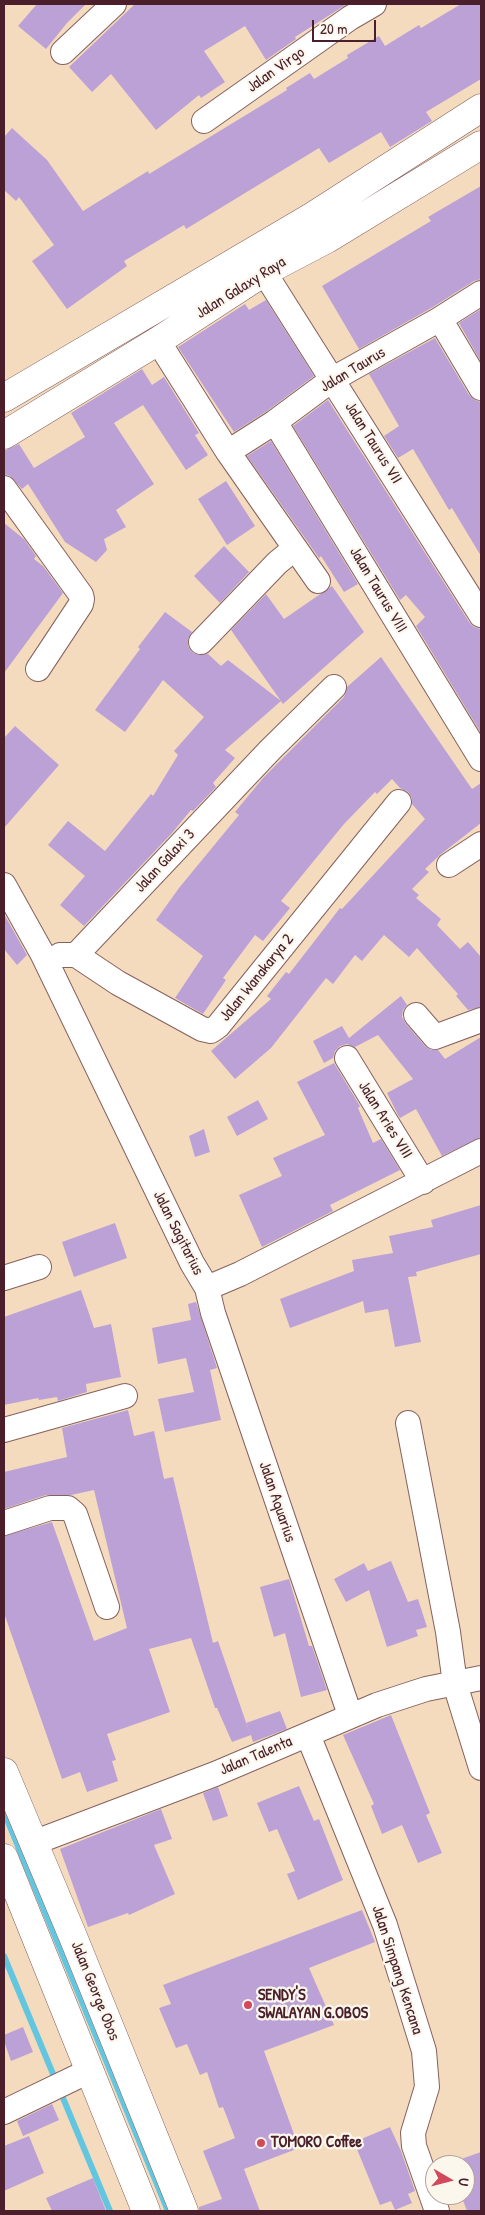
<!DOCTYPE html>
<style>
body{margin:0}
#map{position:relative;width:485px;height:2215px;overflow:hidden;background:#f4dbbd;font-family:"Patrick Hand",sans-serif}
canvas{display:block}
.frame{position:absolute;inset:0;border:5px solid #4a1f2b;pointer-events:none}
.north{position:absolute;left:425px;top:2155px;width:50px;height:50px;box-sizing:border-box;background:#fbf7ec;border:1px solid #b4a19f;border-radius:50%;rotate:98deg;font-size:14px;font-weight:700;line-height:20px;text-align:center;color:#4a1f2b}
.north::after{content:'';display:block;margin:auto;width:18px;height:22px;background:#d1495b;clip-path:polygon(50% 0,100% 100%,50% 72%,0 100%)}
.scale{position:absolute;left:312px;top:20px;width:64px;height:22px;box-sizing:border-box;border:2px solid #4a1f2b;border-top:0;padding-left:6px;font-size:15px;line-height:18px;white-space:nowrap;color:#4a1f2b;-webkit-text-stroke:4px #fbf7ec;paint-order:stroke}
</style>
<div id="map">
<canvas width="485" height="2215"></canvas>
<div class="frame"></div>
<div class="north">U</div>
<div class="scale">20 m</div>
</div>
<script>
const context = document.querySelector('canvas').getContext('2d');
context.lineJoin = 'round';
const poly = rows => new Path2D(rows.map(r => 'M' + r).join(''));
function stroke(path, color, width, dash) { context.strokeStyle = color; context.lineWidth = width; context.lineCap = dash ? 'butt' : 'round'; context.setLineDash(dash || []); context.stroke(path); }
function paint(path, color) { context.fillStyle = color; context.fill(path, 'evenodd'); }
function write(font, color, halo, rows, align = 'center') {
  context.font = font + ' "Patrick Hand",sans-serif'; context.lineWidth = 4.5; context.setLineDash([]); context.textBaseline = 'middle'; context.strokeStyle = halo; context.fillStyle = color; for (const [text, x, y, turn = 0] of rows) {
    context.save(); context.translate(x, y); context.rotate((+turn || 0) * Math.PI / 180); context.textAlign = isNaN(turn) ? turn : align; if (halo) context.strokeText(text, 0, 0); context.fillText(text, 0, 0); context.restore();
  }
}
const stream = poly([
 [4,1812,168,2211],
 [4,1956,110,2211]
]);
const building = poly([
 [37,4,86,4,67,23,46,49,18,26],
 [135,4,347,4,295,37,296,39,266,60,245,26,204,51,225,82,201,98,199,95,156,130,111,74,92,92,69,67],
 [461,4,481,4,481,79,426,112,432,121,390,147,381,132,329,163,319,148,186,229,184,225,124,261,127,266,67,309,32,261,54,245,19,197,16,201,4,190,4,137,12,128,47,160,83,211,148,171,149,174,287,90,286,88,310,73,314,79,348,58,347,55,379,36,385,46,419,25,421,28],
 [481,186,481,279,474,281,433,307,359,349,322,286,431,221,428,217],
 [266,300,314,376,267,411,234,432,178,347,245,304,249,310],
 [481,309,481,362,459,323],
 [435,338,469,395,475,400,481,402,481,556,452,508,449,510,413,449,398,458,384,436,399,426,369,374],
 [142,369,152,385,164,377,199,433,195,435,208,455,186,470,143,405,114,423,154,484,116,510,126,527,104,539,107,550,96,562,65,542,28,484,22,489,10,476,4,474,4,451,19,444,34,468,85,437,71,413],
 [328,400,469,622,474,627,481,629,481,733,416,626,425,617,406,595,400,600,293,426],
 [271,441,358,584,344,592,321,556,319,558,247,456],
 [226,481,255,526,227,545,198,499],
 [4,523,24,539,36,556,34,559,43,566,63,593,4,673],
 [224,546,249,572,220,603,194,576],
 [332,586,364,632,283,704,231,630,266,594,284,619],
 [165,612,192,632,188,639,188,646,192,652,198,655,208,654,221,666,228,660,281,701,225,750,235,758,213,783,216,787,193,811,191,810,172,833,84,926,60,905,85,876,48,845,68,821,105,851,151,794,153,796,178,755,174,751,204,717,163,680,125,732,95,710,140,649,138,647],
 [381,657,472,789,481,783,481,823,441,854,425,869,429,872,412,889,419,895,416,898,441,919,437,925,460,949,468,942,481,957,481,1007,468,1010,456,996,458,994,417,948,409,957,384,935,362,961,355,955,333,984,326,978,271,1048,235,1079,211,1051,271,999,267,996,286,972,289,974,340,908,342,909,425,819,412,804,412,798,408,792,400,788,392,779,377,794,375,792,344,824,281,901,290,908,263,941,255,935,223,978,226,980,203,1014,175,998,203,956,156,920,179,888,239,815,235,812,263,778,344,697,347,687],
 [15,726,59,765,4,828,4,738],
 [4,914,27,955,17,965,4,949],
 [401,996,407,1005,403,1010,402,1017,406,1024,425,1046,431,1050,438,1050,445,1059,481,1037,481,1137,442,1156,416,1109,400,1118,398,1115,387,1093,413,1079,378,1035,355,1047,347,1044,340,1046,335,1051,333,1058,324,1063,313,1041,342,1026,349,1038],
 [334,1063,360,1106,358,1108,373,1143,381,1139,400,1170,330,1205,333,1211,262,1247,239,1195,282,1176,273,1158,325,1135,297,1082],
 [258,1100,268,1119,237,1136,227,1117],
 [204,1129,210,1152,195,1157,189,1136],
 [481,1205,481,1254,416,1272,417,1276,408,1277,421,1342,395,1347,388,1309,365,1313,363,1301,290,1328,280,1299,354,1271,352,1260,393,1253,389,1236,433,1227,431,1220],
 [115,1223,127,1258,74,1277,62,1242],
 [81,1290,94,1328,111,1324,121,1377,86,1384,87,1392,58,1401,57,1397,39,1400,38,1398,4,1405,4,1317],
 [196,1302,217,1368,210,1370,221,1420,165,1432,158,1399,194,1392,186,1358,158,1364,152,1328,191,1320,188,1304],
 [128,1410,134,1436,154,1431,164,1479,173,1477,213,1643,218,1641,250,1734,246,1723,280,1711,287,1729,253,1742,251,1735,232,1742,217,1708,215,1708,191,1638,149,1649,170,1712,107,1734,116,1760,112,1761,118,1781,87,1792,80,1772,62,1779,4,1613,4,1536,52,1522,94,1641,127,1628,94,1490,71,1495,46,1495,4,1509,4,1472,67,1457,62,1428],
 [391,1561,408,1602,418,1599,427,1627,416,1630,418,1636,387,1647,369,1590,346,1602,334,1579,364,1563,368,1571],
 [289,1579,309,1646,312,1646,327,1690,301,1697,285,1633,274,1637,260,1587],
 [391,1715,430,1813,426,1815,442,1853,418,1863,402,1825,382,1834,371,1806,374,1804,343,1735],
 [299,1786,314,1821,319,1819,343,1880,298,1900,287,1874,295,1871,277,1829,269,1832,257,1803],
 [218,1787,228,1816,213,1821,203,1793],
 [161,1809,172,1839,154,1845,175,1894,129,1915,128,1913,88,1927,60,1849],
 [362,1910,375,1942,309,1968,334,2025,264,2051,299,2148,244,2169,260,2211,199,2211,199,2207,222,2199,203,2151,235,2138,223,2107,219,2108,207,2072,200,2075,187,2044,176,2048,159,2008,171,2004,163,1985],
 [23,2027,33,2052,11,2061,4,2041,4,2035],
 [52,2104,59,2120,23,2136,17,2121],
 [390,2127,401,2151,415,2191,408,2194,412,2203,395,2210,391,2201,380,2205,354,2142],
 [29,2136,44,2173,4,2191,4,2146],
 [481,2152,481,2211,467,2211,461,2195,465,2195,465,2165,450,2163],
 [93,2178,106,2211,52,2211,46,2198]
]);
const minor = poly([
 [63,52,114,4],
 [204,121,350,18,374,4],
 [264,272,481,615],
 [440,319,481,388],
 [158,341,228,452,318,581],
 [275,422,481,759],
 [228,452,275,422,333,379,440,319,481,293],
 [4,488,81,595,82,599,81,604,38,669],
 [201,642,277,563,294,549],
 [449,865,481,844],
 [4,885,43,955,192,1263,207,1288,240,1274,481,1151],
 [60,955,76,955,270,750,334,687],
 [76,955,118,983,202,1029,211,1031,218,1026,399,802],
 [416,1015,435,1037,481,1020],
 [347,1058,423,1182],
 [4,1278,39,1267],
 [207,1288,213,1313,350,1715],
 [408,1423,448,1632,455,1684,481,1768],
 [4,1430,125,1396],
 [4,1523,50,1508,68,1508,75,1514,107,1607],
 [308,1735,385,1925,424,2051,427,2087,413,2133,414,2146,437,2211],
 [33,1843,215,1774,377,1705,426,1689,481,1678],
 [4,2112,89,2071]
]);
const tertiary = poly([
 [4,398,313,216,481,108],
 [4,435,158,341,264,272,327,239,481,145]
]);
const primary = poly([
 [4,1772,74,1939,184,2211],
 [4,1858,146,2211]
]);
const markers = [
 [248,2005,5,"#d1495b"],
 [261,2143,5,"#d1495b"]
];
const streetNames = [
 ["Jalan Virgo",276,70,-35],
 ["Jalan Galaxy Raya",241,288,-32],
 ["Jalan Taurus",353,370,-31],
 ["Jalan Taurus VII",373,443,58],
 ["Jalan Taurus VIII",378,590,59],
 ["Jalan Galaxi 3",165,861,-47],
 ["Jalan Wanakarya 2",257,978,-51],
 ["Jalan Aries VIII",385,1120,58],
 ["Jalan Sagitarius",178,1233,63],
 ["Jalan Aquarius",277,1502,71],
 ["Jalan Talenta",256,1756,-23],
 ["Jalan Simpang Kencana",397,1970,72],
 ["Jalan George Obos",95,1991,68]
];
const poiNames = [
 ["SENDY'S",258,1996],
 ["SWALAYAN G.OBOS",258,2014],
 ["TOMORO Coffee",271,2143]
];
stroke(stream, '#62c6e0', 6);
paint(building, '#bca1d7');
stroke(minor, '#86615e', 26);
stroke(tertiary, '#86615e', 29);
stroke(primary, '#86615e', 29);
stroke(minor, '#fff', 24);
stroke(tertiary, '#fff', 28);
stroke(primary, '#fff', 28);
for (const [x, y, r, color] of markers) { const dot = new Path2D(); dot.arc(x, y, r, 0, 2 * Math.PI); context.fillStyle = color; context.fill(dot); stroke(dot, '#fbf7ec', 2); }
write('16px', '#4a1f2b', '#fbf7ec', streetNames);
write('bold 16px', '#4a1f2b', '#fbf7ec', poiNames, 'left');
</script>
